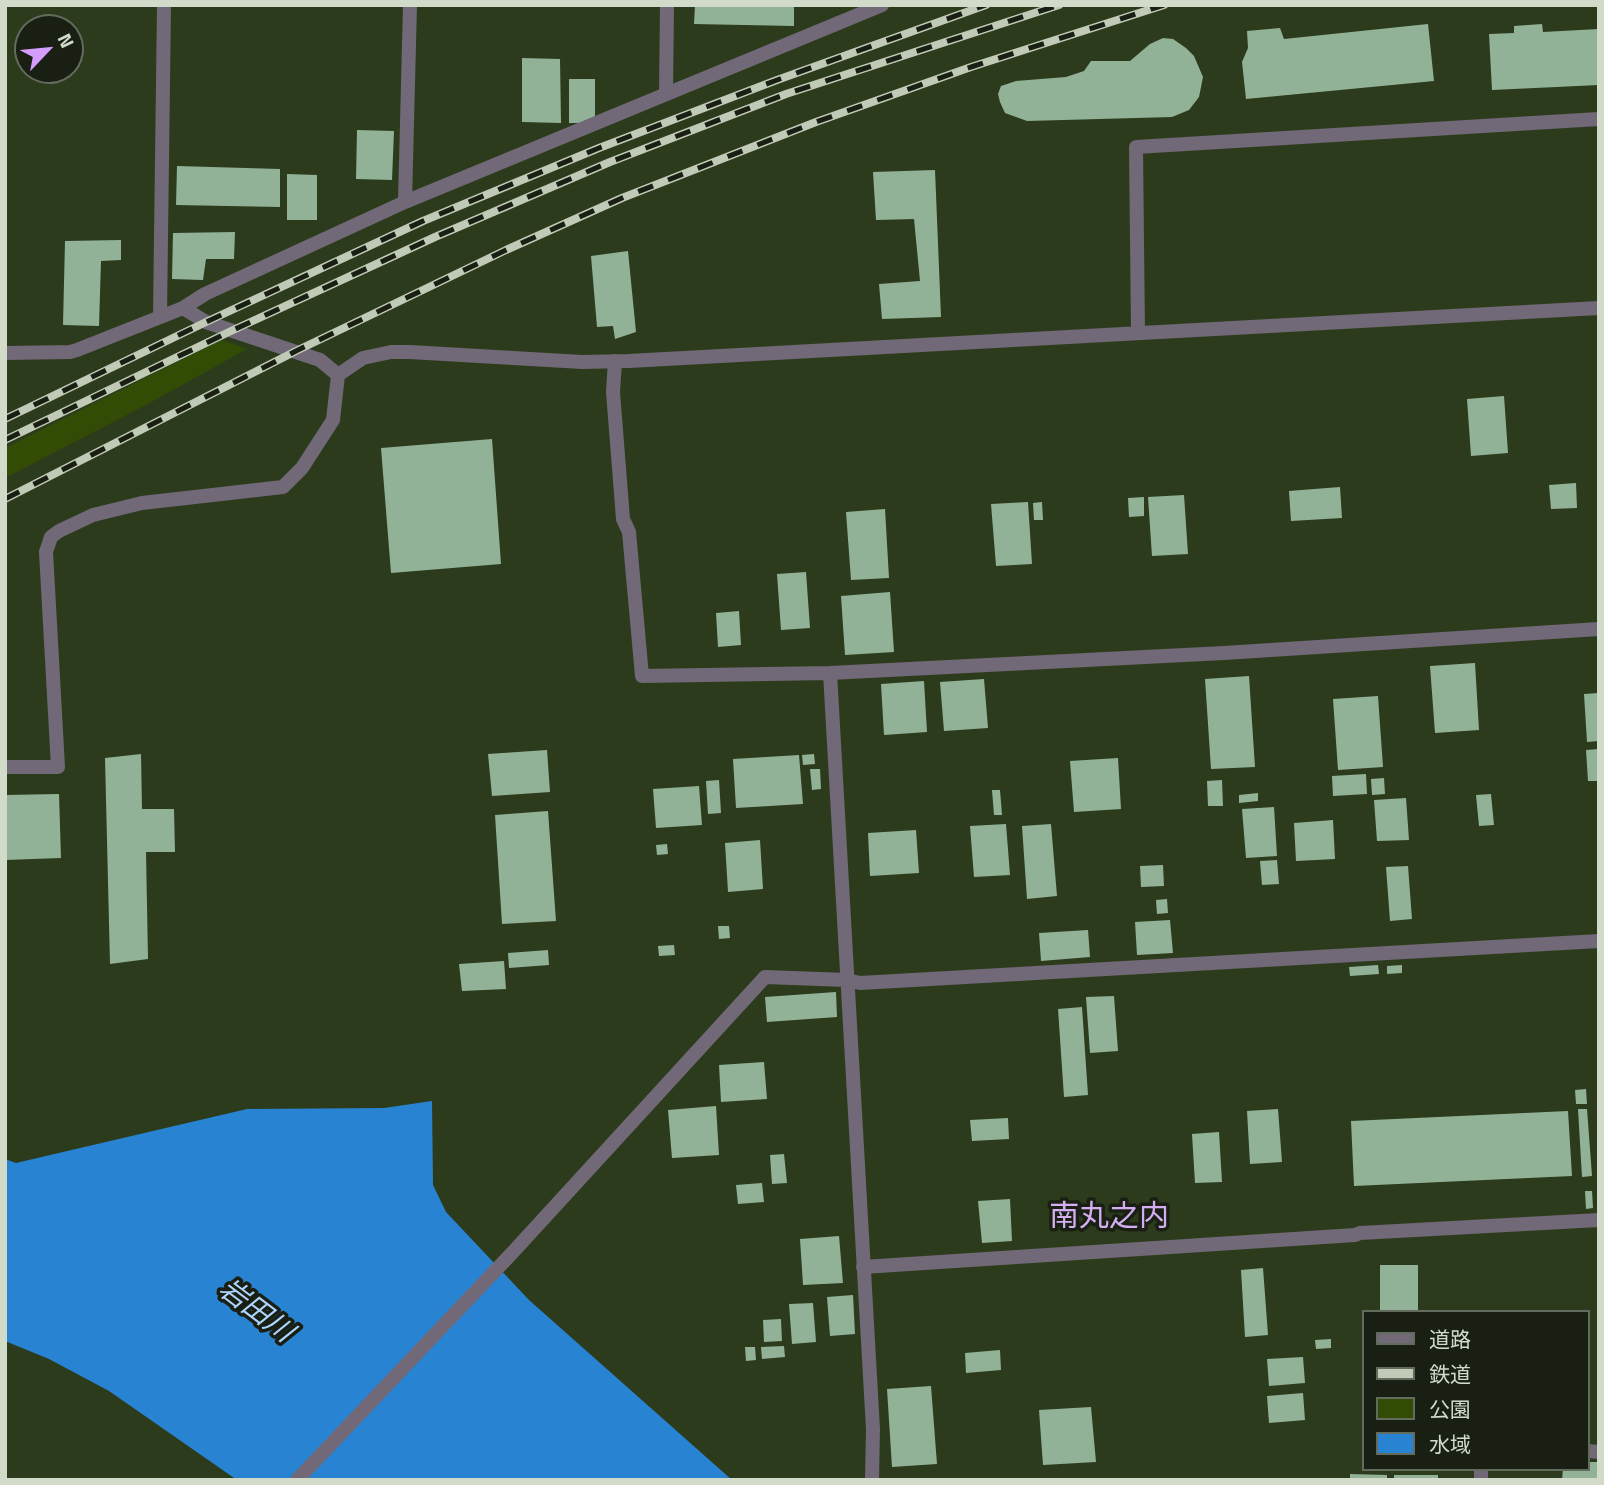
<!DOCTYPE html>
<meta charset="utf-8">
<style>
body{margin:0}
#map{position:relative;width:1604px;height:1485px;overflow:hidden;background:#2d3b1d;font-family:"Titillium Web","Noto Sans JP",sans-serif}
canvas{display:block}
.frame{position:absolute;inset:0;border:7px solid #d2dbc9;pointer-events:none}
.legend{position:absolute;left:1362px;top:1310px;width:228px;height:161px;box-sizing:border-box;background:#192013;border:2px solid #636b5c;margin:0;padding:9px 12px;list-style:none;font-size:21px;color:#d2dbc9}
.legend li{display:flex;align-items:center;gap:14px;height:35px}
.legend b{width:35px;border:2px solid #636b5c}
.north{position:absolute;left:14px;top:14px;width:70px;height:70px;box-sizing:border-box;background:#192013;border:2px solid #636b5c;border-radius:50%;rotate:64deg;font-size:19px;font-weight:700;line-height:28px;text-align:center;color:#d2dbc9}
.north::after{content:'';display:block;margin:auto;width:24px;height:32px;background:#d39cfd;clip-path:polygon(50% 0,100% 100%,50% 72%,0 100%)}
</style>
<div id="map">
<canvas width="1604" height="1485"></canvas>
<div class="frame"></div>
<ul class="legend">
<li><b style="height:9px;background:#716977"></b>道路</li>
<li><b style="height:9px;background:#c1cab7"></b>鉄道</li>
<li><b style="height:19px;background:#324c05"></b>公園</li>
<li><b style="height:19px;background:#2883d2"></b>水域</li>
</ul>
<div class="north">N</div>
</div>
<script>
const context = document.querySelector('canvas').getContext('2d');
context.lineJoin = 'round';
function paint(path, color) { context.fillStyle = color; context.fill(path, 'evenodd'); }
const poly = rows => new Path2D(rows.map(r => 'M' + r).join(''));
function stroke(path, color, width, dash) { context.strokeStyle = color; context.lineWidth = width; context.lineCap = dash ? 'butt' : 'round'; context.setLineDash(dash || []); context.stroke(path); }
function write(font, color, halo, rows, align = 'center') {
  context.font = font + ' "Titillium Web","Noto Sans JP",sans-serif'; context.lineWidth = 7; context.setLineDash([]); context.textBaseline = 'middle'; context.strokeStyle = halo; context.fillStyle = color; for (const [text, x, y, turn = 0] of rows) {
    context.save(); context.translate(x, y); context.rotate((+turn || 0) * Math.PI / 180); context.textAlign = isNaN(turn) ? turn : align; if (halo) context.strokeText(text, 0, 0); context.fillText(text, 0, 0); context.restore();
  }
}
const green = poly([
 [221,340,247,349,144,406,5,478,5,448]
]);
const water = poly([
 [432,1101,433,1185,446,1212,529,1300,732,1480,237,1480,109,1391,49,1359,5,1341,5,1159,16,1163,247,1109,384,1108]
]);
const building = poly([
 [695,5,794,5,794,26,694,24],
 [1428,24,1434,81,1246,99,1242,62,1248,48,1247,31,1280,28,1284,39],
 [1542,24,1543,32,1599,29,1599,85,1492,90,1489,34,1514,33,1514,26],
 [1163,38,1173,39,1186,48,1194,56,1203,77,1199,97,1189,110,1172,117,1027,121,1005,113,1000,102,998,94,1001,86,1016,81,1066,77,1084,71,1091,61,1130,61,1150,44],
 [522,58,560,59,561,123,522,122],
 [569,79,595,79,595,123,569,123],
 [357,130,394,131,392,180,356,179],
 [177,166,280,169,280,207,176,205],
 [935,170,941,317,882,319,879,284,920,281,914,219,876,220,873,172],
 [287,174,317,175,317,220,287,220],
 [235,232,234,259,206,259,203,280,172,279,173,233],
 [121,240,121,260,101,261,99,326,63,325,65,241],
 [628,251,636,332,615,339,613,326,597,327,591,256],
 [1504,396,1508,453,1471,456,1467,399],
 [492,439,501,564,391,573,381,448],
 [1576,483,1577,508,1551,509,1549,485],
 [1340,487,1342,518,1291,521,1289,491],
 [1184,495,1188,554,1152,556,1148,497],
 [1144,497,1144,516,1129,517,1128,498],
 [1028,502,1032,564,996,566,991,504],
 [1042,502,1043,520,1034,520,1033,503],
 [885,509,889,578,851,580,846,512],
 [806,572,810,628,781,630,777,574],
 [890,592,894,652,845,655,841,596],
 [739,611,741,645,718,647,716,613],
 [1475,663,1479,730,1435,733,1430,666],
 [1249,676,1255,767,1211,769,1205,679],
 [984,679,988,728,944,731,940,682],
 [924,681,927,732,884,735,881,684],
 [1599,693,1599,741,1587,742,1584,694],
 [1378,696,1383,767,1338,770,1333,699],
 [1599,749,1599,781,1588,781,1586,750],
 [547,750,550,792,492,796,488,754],
 [141,754,142,809,174,809,175,852,146,852,148,959,110,964,105,758],
 [814,754,815,764,803,765,802,755],
 [799,755,803,804,736,808,733,759],
 [1118,758,1121,809,1074,812,1070,761],
 [810,769,820,769,821,789,812,790],
 [1366,774,1367,794,1333,796,1332,776],
 [1384,778,1385,794,1372,795,1371,779],
 [719,780,721,813,708,814,706,781],
 [1222,780,1223,806,1208,806,1207,781],
 [699,786,702,825,656,828,653,789],
 [992,790,1000,790,1002,815,994,815],
 [1258,793,1258,801,1239,803,1239,795],
 [59,794,61,858,5,860,5,795],
 [1491,794,1494,825,1479,826,1476,795],
 [1406,798,1409,840,1377,841,1374,800],
 [1274,807,1277,856,1246,858,1242,809],
 [548,811,556,921,502,924,495,815],
 [1333,820,1335,859,1296,861,1294,823],
 [1006,824,1010,875,974,877,970,826],
 [1051,824,1057,896,1027,899,1022,826],
 [916,830,919,873,870,876,868,833],
 [760,840,763,889,728,892,725,843],
 [667,844,668,854,657,855,656,845],
 [1277,860,1279,884,1262,885,1260,861],
 [1163,865,1164,886,1141,887,1140,866],
 [1408,866,1412,919,1390,921,1386,867],
 [1167,899,1168,913,1157,914,1156,900],
 [1170,920,1173,953,1137,955,1135,922],
 [718,926,729,926,730,938,719,939],
 [1088,930,1090,957,1041,961,1039,933],
 [674,945,675,955,659,956,658,946],
 [548,950,549,965,509,968,508,953],
 [504,961,506,989,462,991,459,964],
 [1378,965,1379,974,1350,976,1349,967],
 [1402,965,1402,973,1387,974,1387,966],
 [836,992,837,1017,767,1022,765,997],
 [1114,996,1118,1051,1090,1053,1086,997],
 [1082,1007,1088,1095,1064,1097,1058,1009],
 [764,1062,767,1099,721,1102,719,1065],
 [1586,1089,1587,1104,1576,1104,1575,1090],
 [716,1106,719,1155,672,1158,668,1110],
 [1278,1109,1282,1162,1250,1164,1247,1111],
 [1578,1109,1587,1109,1592,1176,1582,1177],
 [1568,1111,1572,1176,1354,1186,1351,1121],
 [1008,1118,1009,1139,972,1141,970,1120],
 [1219,1132,1222,1182,1195,1183,1192,1134],
 [784,1154,787,1183,772,1184,770,1155],
 [762,1183,764,1202,738,1204,736,1185],
 [1585,1191,1592,1191,1593,1208,1586,1209],
 [1010,1199,1012,1241,982,1243,978,1201],
 [839,1236,843,1283,803,1285,800,1239],
 [1380,1265,1418,1265,1418,1312,1380,1312],
 [1263,1268,1268,1335,1245,1337,1241,1270],
 [853,1295,855,1334,830,1336,827,1297],
 [813,1303,816,1342,792,1344,789,1304],
 [781,1319,782,1341,764,1342,763,1320],
 [1331,1339,1331,1348,1316,1349,1315,1340],
 [784,1346,785,1357,762,1359,761,1347],
 [745,1347,755,1347,756,1360,746,1361],
 [1000,1350,1001,1370,966,1373,965,1353],
 [1303,1357,1305,1383,1269,1386,1267,1359],
 [931,1386,937,1464,892,1467,887,1389],
 [1303,1393,1305,1420,1269,1423,1267,1396],
 [1091,1407,1096,1462,1043,1465,1039,1410],
 [1588,1462,1599,1462,1599,1480,1562,1480,1563,1469,1588,1469],
 [1350,1474,1387,1475,1387,1480,1350,1480],
 [1394,1475,1438,1475,1438,1480,1394,1480]
]);
const street = poly([
 [666,94,667,5],
 [405,202,410,5],
 [183,308,206,322,320,360,338,375],
 [160,315,164,5],
 [1138,333,1136,147,1599,119],
 [5,353,70,352,77,350,183,308,205,294,405,202,882,5],
 [615,361,613,392,623,519,629,532,642,676,830,673,1224,653,1599,629],
 [830,673,873,1429,872,1480],
 [5,767,58,767,46,552,51,537,59,531,93,515,142,503,283,487,302,468,333,420,338,375,363,358,391,352,410,352,582,362,629,361,1599,308],
 [863,1267,1355,1235,1360,1233,1599,1220],
 [1588,1451,1599,1452],
 [1481,1469,1481,1480],
 [297,1480,513,1252,765,977,847,980,860,983,1599,941]
]);
const rail = poly([
 [5,419,206,322,423,221,599,148,777,80,986,5],
 [5,440,231,331,435,237,610,162,786,94,1059,5],
 [5,499,296,351,506,250,622,198,816,122,971,67,1164,5]
]);
const waterNames = [
 ["岩田川",255,1312,37]
];
const quarterNames = [
 ["南丸之内",1109,1219]
];
paint(green, '#324c05');
paint(water, '#2883d2');
paint(building, '#92b297');
stroke(street, '#716977', 14);
stroke(rail, '#c1cab7', 8);
stroke(rail, '#192013', 5, [16]);
write('italic 28px', '#aed5fe', '#192013', waterNames);
write('30px', '#d3aef1', '#192013', quarterNames);
</script>
